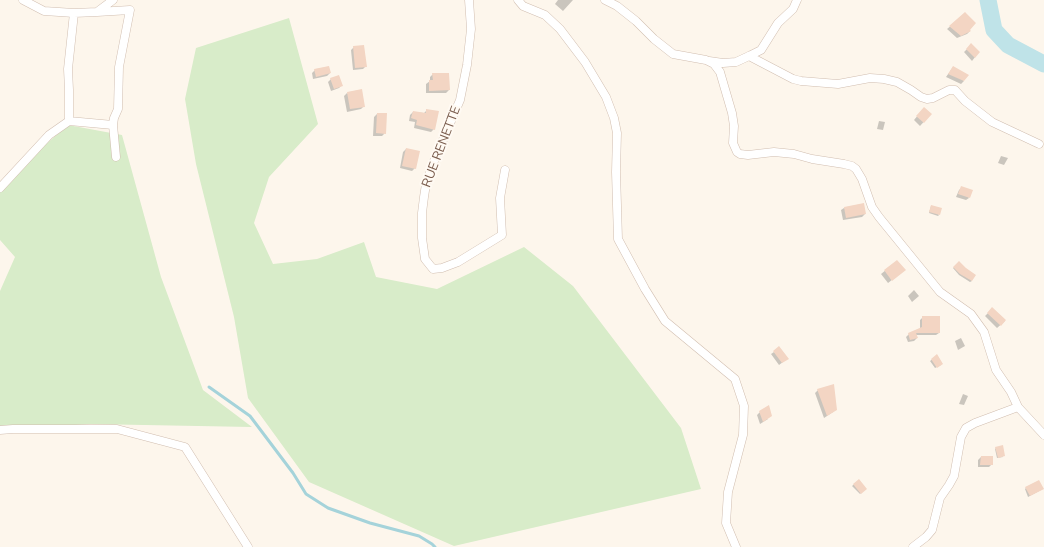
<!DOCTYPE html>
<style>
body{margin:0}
canvas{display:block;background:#fdf6ec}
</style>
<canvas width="1044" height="547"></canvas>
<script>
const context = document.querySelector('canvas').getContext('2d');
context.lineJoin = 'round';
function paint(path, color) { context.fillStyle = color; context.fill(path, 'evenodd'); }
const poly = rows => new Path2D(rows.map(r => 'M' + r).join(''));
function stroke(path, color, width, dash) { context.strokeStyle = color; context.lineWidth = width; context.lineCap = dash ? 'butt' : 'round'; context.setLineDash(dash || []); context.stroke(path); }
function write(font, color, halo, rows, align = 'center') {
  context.font = font + ' "Nunito Sans",sans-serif'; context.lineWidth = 4; context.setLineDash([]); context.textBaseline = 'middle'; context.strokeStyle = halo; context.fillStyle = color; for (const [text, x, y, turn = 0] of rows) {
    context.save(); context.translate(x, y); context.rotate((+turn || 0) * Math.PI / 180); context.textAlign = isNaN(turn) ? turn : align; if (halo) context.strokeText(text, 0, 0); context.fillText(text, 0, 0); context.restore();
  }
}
const green = poly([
 [289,18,318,124,269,177,254,223,273,264,317,259,364,242,376,277,437,289,524,247,573,286,681,428,701,489,454,546,309,482,248,398,234,317,196,164,185,99,196,48],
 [68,125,122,135,161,277,203,390,252,427,90,424,0,430,0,291,15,257,0,240,0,184]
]);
const shadow = poly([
 [558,0,573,0,563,11,555,4],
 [965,14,970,31,967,34,957,38,947,29],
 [971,45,979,52,972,61,964,52],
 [354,47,366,66,363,69,353,70,351,50],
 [953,67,964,81,961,84,946,77],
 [315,70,330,73,327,76,313,79,312,73],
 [433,74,449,90,446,93,426,93,426,84,430,81,430,77],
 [331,79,342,85,339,88,331,91,328,82],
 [347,93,364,106,361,109,347,112,344,96],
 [924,108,931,114,920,126,914,120],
 [427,110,434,129,431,132,414,128,415,122,409,121,410,115,413,112,424,113],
 [377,114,385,133,382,136,373,136,374,117],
 [879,121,885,122,883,130,877,129],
 [406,149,415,168,412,171,400,168,403,152],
 [1001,156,1008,158,1004,165,998,163],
 [962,187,969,198,966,200,956,197,959,190],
 [931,206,939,215,938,216,929,213],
 [844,208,865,214,862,217,843,220,841,210],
 [897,261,901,273,888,283,881,274],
 [959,262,972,281,970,282,959,275,953,268],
 [914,290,919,296,912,302,908,296],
 [992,309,1005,321,997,328,985,316],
 [923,317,939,333,936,335,916,335,917,338,914,341,908,342,906,337,909,334,920,329,920,320],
 [961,338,965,346,958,350,955,341],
 [774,352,787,359,779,365,771,354],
 [937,356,941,365,935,368,930,361],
 [818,390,833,412,824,418,815,393],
 [963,394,968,396,964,405,959,404],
 [760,412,768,419,760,424,757,415],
 [996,448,1003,457,997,458,995,449],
 [981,457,992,464,989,467,978,467,978,460],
 [859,480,865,489,860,494,852,486],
 [1026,488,1041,490,1028,497,1025,489]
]);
const stream = poly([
 [209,387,250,416,293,473,306,494,328,508,370,523,419,536,432,544,435,547]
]);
const river = poly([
 [988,0,994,30,1008,45,1044,64]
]);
const building = poly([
 [965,12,976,23,970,30,971,31,961,36,949,26],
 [971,43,980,52,975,58,966,49],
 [364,45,367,67,355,68,353,46],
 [329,66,331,73,316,77,314,69],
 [953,66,969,75,964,81,948,74],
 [432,73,449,73,450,90,429,91,429,80,433,80],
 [339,75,343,86,334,89,330,78],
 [362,89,365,107,350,109,347,92],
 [924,107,932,114,924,123,916,116],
 [426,109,439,111,435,130,416,125,417,120,411,118,413,111,426,113],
 [377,113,387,113,386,134,376,133],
 [406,148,420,151,416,169,402,166],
 [961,186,973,190,970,198,958,194],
 [864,203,866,214,846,218,844,207],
 [931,205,942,208,940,215,929,212],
 [897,260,906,270,892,281,884,270],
 [959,261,966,268,976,275,972,281,960,274,953,267],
 [992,307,1006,320,1001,326,987,313],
 [922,316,940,316,940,333,916,333,918,338,910,340,908,333,922,327],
 [779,346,789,359,782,363,773,351],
 [937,354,943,364,937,368,931,359],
 [834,384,837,410,827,416,817,389],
 [769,405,772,416,763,422,759,411],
 [1003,445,1005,456,998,458,995,447],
 [981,456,993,456,993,465,980,465],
 [859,479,867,489,861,494,853,484],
 [1039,480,1044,489,1030,496,1025,487]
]);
const street = poly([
 [23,0,44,11,74,13,97,12,113,0],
 [469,0,471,29,467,65,460,100,434,161,426,184,424,197,422,213,422,238,425,259,433,269,442,268,458,262,502,235,500,198,505,170],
 [518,0,523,6,545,15,560,29,585,62,606,97,614,118,617,133,616,172,618,239,645,289,665,321,735,379,744,406,743,435,728,492,726,523,736,547],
 [605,0,617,6,636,21,654,39,673,54,706,60,714,64,720,72,732,113,734,126,733,143,737,152,740,154,748,155,774,152,794,154,812,159,844,164,852,166,856,169,862,179,872,207,879,217,940,292,971,314,984,332,996,370,1011,392,1018,407,1044,435],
 [97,12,130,10,119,67,118,109,114,118,113,125,116,157],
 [749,56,793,79,801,81,838,84,870,78,884,79,897,82,911,90,921,97,927,99,933,98,949,90,955,90,965,101,992,122,1039,144],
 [709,61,723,63,736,62,749,56,761,50,778,23,793,9,797,0],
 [69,121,113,125],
 [0,188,49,135,69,121,69,90,68,69,74,13],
 [0,430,13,429,117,429,185,447,248,547],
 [913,547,926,537,932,530,940,498,949,485,954,476,961,437,966,428,975,423,1018,407]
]);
const streetNames = [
 ["RUE RENETTE",442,147,-69]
];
paint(green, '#d8ecc9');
paint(shadow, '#0003');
stroke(stream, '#a5d3da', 3);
stroke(river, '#bfe3e8', 17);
paint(building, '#f3d5c3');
stroke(street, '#d1beb0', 9);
stroke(street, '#fff', 8);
write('13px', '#7a5c4d', '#fffaf3', streetNames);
</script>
